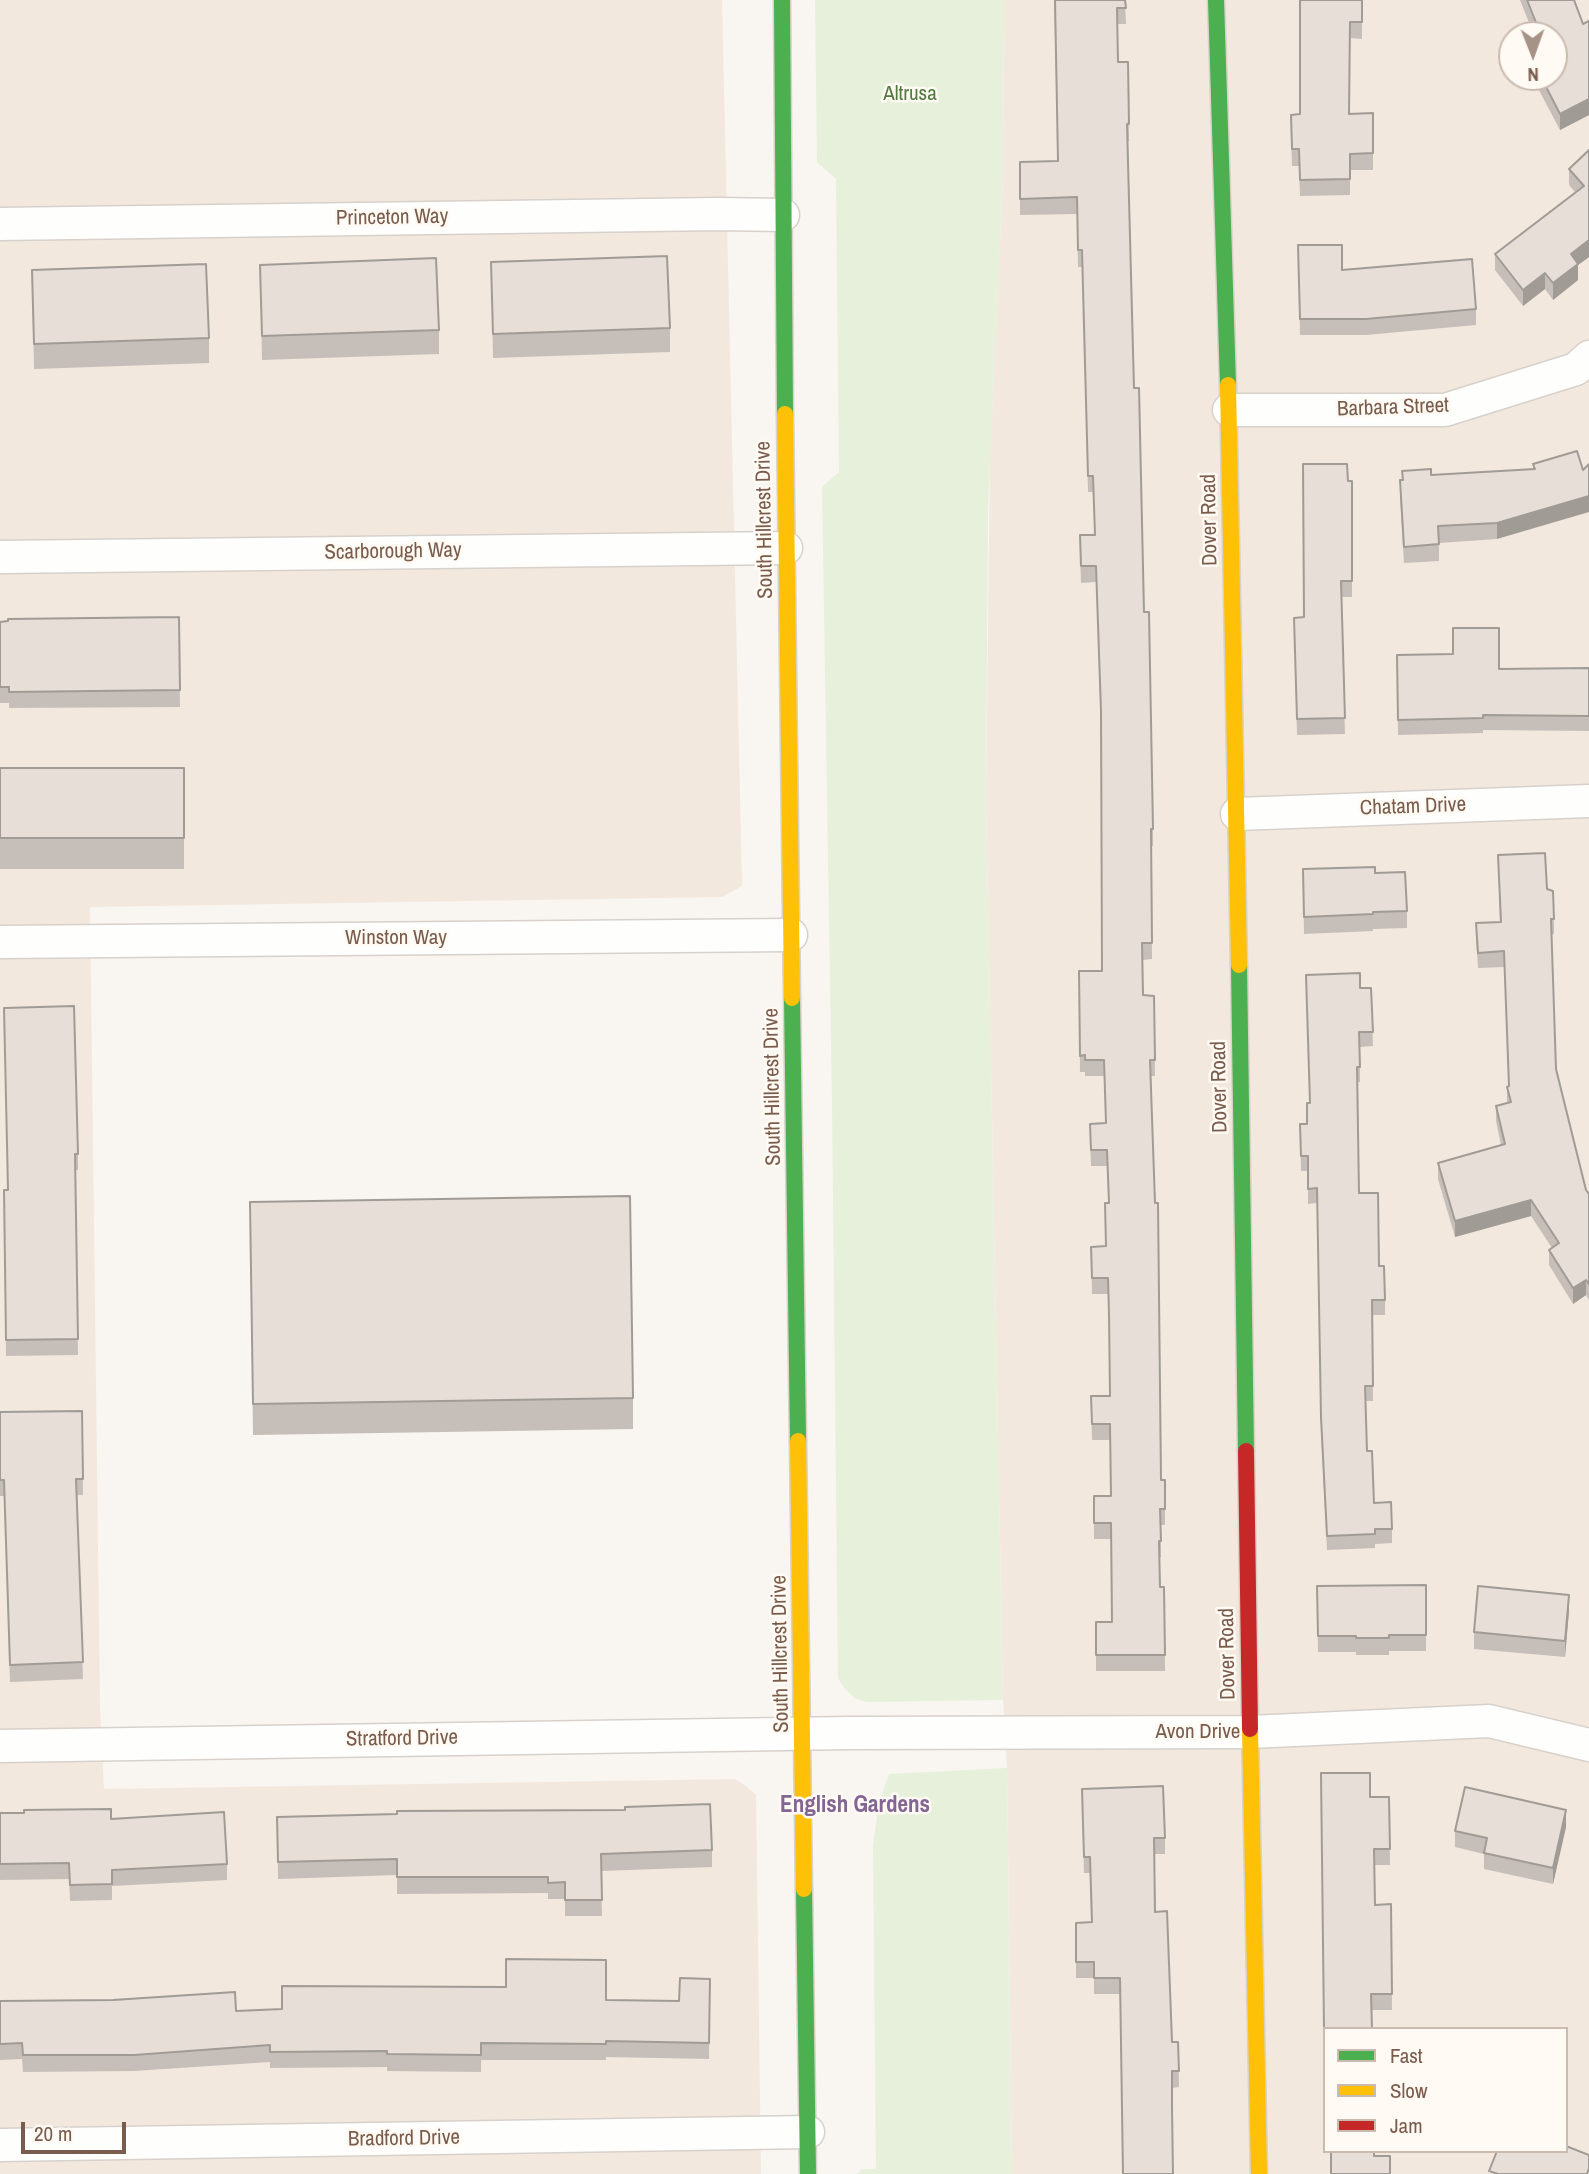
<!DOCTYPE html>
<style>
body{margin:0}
#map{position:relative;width:1589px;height:2174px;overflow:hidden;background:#f9f5f0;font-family:"Archivo Narrow",sans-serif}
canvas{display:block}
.legend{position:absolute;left:1323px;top:2027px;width:245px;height:126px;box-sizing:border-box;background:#fffaf3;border:2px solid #cabbb1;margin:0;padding:9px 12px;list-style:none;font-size:21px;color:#7a5c4d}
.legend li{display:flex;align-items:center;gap:14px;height:35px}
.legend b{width:35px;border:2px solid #cabbb1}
.north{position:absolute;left:1498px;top:21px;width:70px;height:70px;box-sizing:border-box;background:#fffaf3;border:2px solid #cabbb1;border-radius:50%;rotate:179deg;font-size:19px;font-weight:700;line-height:28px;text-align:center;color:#7a5c4d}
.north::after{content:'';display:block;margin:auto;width:24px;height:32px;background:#a69286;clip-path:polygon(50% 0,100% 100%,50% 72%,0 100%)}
.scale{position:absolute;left:21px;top:2122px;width:105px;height:32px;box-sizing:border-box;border:4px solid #7a5c4d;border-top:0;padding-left:9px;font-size:21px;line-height:24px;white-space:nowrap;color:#7a5c4d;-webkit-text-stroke:5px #fffaf3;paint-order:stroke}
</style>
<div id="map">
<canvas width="1589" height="2174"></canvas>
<ul class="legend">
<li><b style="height:9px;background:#4caf50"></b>Fast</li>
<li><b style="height:9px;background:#ffc107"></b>Slow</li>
<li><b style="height:9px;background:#c62828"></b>Jam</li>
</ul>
<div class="north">N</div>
<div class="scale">20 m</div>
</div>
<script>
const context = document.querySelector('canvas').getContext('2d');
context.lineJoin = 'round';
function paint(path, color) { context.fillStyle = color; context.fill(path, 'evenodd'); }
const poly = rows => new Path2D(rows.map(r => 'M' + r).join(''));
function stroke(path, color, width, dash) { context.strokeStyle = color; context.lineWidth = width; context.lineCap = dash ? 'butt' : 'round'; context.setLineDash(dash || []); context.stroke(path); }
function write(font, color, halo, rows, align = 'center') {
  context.font = font + ' "Archivo Narrow",sans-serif'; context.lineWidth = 5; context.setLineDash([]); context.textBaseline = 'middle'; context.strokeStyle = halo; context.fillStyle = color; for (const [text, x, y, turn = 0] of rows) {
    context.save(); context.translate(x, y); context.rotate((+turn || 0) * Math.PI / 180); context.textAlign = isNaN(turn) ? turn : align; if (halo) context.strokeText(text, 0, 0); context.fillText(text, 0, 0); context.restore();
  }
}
const residential = poly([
 [0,0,722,0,742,886,722,897,90,907,100,1707,104,1789,735,1779,746,1786,756,1795,761,2174,0,2174],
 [1004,0,1589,0,1589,2174,1012,2174,1007,1768,1003,1700,986,800,990,456,1003,178],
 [1512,35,1554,35,1554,77,1512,77],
 [1325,2029,1566,2029,1566,2151,1325,2151]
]);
const green = poly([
 [815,0,1004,0,1003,178,988,508,986,800,1003,1700,867,1702,856,1699,844,1688,838,1678,832,1103,822,487,839,472,836,179,817,162],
 [1007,1768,1012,2174,857,2174,862,2169,876,2169,873,1846,879,1802,889,1774]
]);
const street = poly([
 [0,224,719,214,783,215],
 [1229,410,1445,410,1576,369,1589,357],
 [0,557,786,548],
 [1237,814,1589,801],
 [0,942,791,935],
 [0,1746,849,1733,1250,1732,1489,1721,1589,1745],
 [0,2145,808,2132]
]);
const fast = poly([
 [782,0,785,414],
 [1216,0,1228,385],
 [1239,965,1246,1451],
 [792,998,798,1441],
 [804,1889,808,2174]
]);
const slow = poly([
 [1228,385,1239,965],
 [785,414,792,998],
 [798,1441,804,1889],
 [1250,1729,1259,2174]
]);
const jam = poly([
 [1246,1451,1250,1729]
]);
const wall = poly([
 [1054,0,1125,0,1126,24,1118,24,1118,62,1128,62,1129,141,1128,141,1134,388,1153,829,1153,846,1151,846,1152,959,1143,960,1143,995,1154,996,1155,1076,1150,1076,1161,1480,1165,1480,1165,1525,1161,1525,1161,1557,1160,1557,1160,1587,1164,1587,1165,1671,1096,1671,1096,1622,1112,1622,1111,1539,1094,1539,1094,1496,1111,1496,1110,1442,1110,1440,1092,1440,1091,1396,1109,1396,1109,1331,1108,1294,1092,1294,1091,1247,1106,1246,1109,1203,1107,1166,1091,1166,1090,1140,1090,1124,1106,1123,1104,1076,1085,1076,1085,1072,1080,1072,1079,971,1102,971,1101,727,1096,582,1081,583,1080,551,1080,535,1095,535,1093,492,1088,492,1082,267,1078,267,1077,214,1020,215,1020,162,1058,161],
 [1362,0,1362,39,1350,38,1349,114,1373,113,1373,170,1350,170,1350,195,1300,196,1299,166,1292,166,1291,131],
 [1520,0,1574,0,1583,24,1589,21,1589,115,1560,130,1532,77,1554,77,1554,35,1534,35],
 [1589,150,1589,257,1578,265,1578,280,1553,300,1545,289,1523,306,1495,270,1495,254,1575,192,1569,185,1569,169],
 [1298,245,1342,270,1476,309,1476,325,1366,335,1300,335],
 [491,262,670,328,670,352,493,358],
 [260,265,439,330,439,354,262,360],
 [32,270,209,338,209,363,34,369],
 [1577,451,1497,539,1439,543,1439,561,1404,563,1400,497,1400,480,1402,480,1402,471,1431,475,1533,469,1533,464],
 [1348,481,1352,481,1352,597,1341,597,1345,734,1297,735,1294,618,1304,617],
 [179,617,180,707,9,708,9,703,0,703,0,622],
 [1397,655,1499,669,1589,668,1589,731,1483,730,1483,733,1398,735],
 [0,768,184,768,184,869,0,869],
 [1498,855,1547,889,1554,919,1554,934,1551,935,1556,1069,1586,1190,1589,1194,1589,1300,1586,1295,1573,1304,1549,1265,1549,1250,1552,1248,1531,1216,1455,1237,1438,1179,1438,1163,1501,1145,1496,1121,1496,1106,1507,1103,1507,1087,1509,1087,1504,967,1478,968,1476,939,1476,923,1500,922],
 [1303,869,1375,873,1407,911,1407,928,1373,929,1373,931,1304,934],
 [1360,988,1371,988,1373,1046,1360,1047,1360,1082,1358,1082,1359,1193,1379,1266,1385,1300,1385,1315,1372,1315,1373,1401,1366,1401,1367,1451,1374,1503,1392,1529,1392,1543,1375,1544,1375,1548,1327,1550,1321,1432,1317,1203,1308,1204,1308,1171,1301,1171,1300,1124,1307,1124,1310,1103],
 [4,1008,78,1154,78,1170,75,1170,78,1355,6,1356,4,1190,8,1190],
 [250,1233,633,1398,633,1429,253,1435],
 [82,1411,83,1495,77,1495,83,1679,10,1682,4,1496,0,1496,0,1412],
 [1426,1585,1426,1651,1389,1651,1389,1655,1356,1655,1356,1652,1318,1652,1317,1586],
 [1569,1611,1565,1657,1474,1649,1474,1632],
 [1321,1773,1370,1797,1389,1797,1390,1865,1374,1865,1375,1905,1391,1904,1392,2010,1371,2010,1325,2029,1325,2130],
 [1082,1806,1165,1838,1165,1854,1154,1854,1155,1912,1172,2042,1178,2042,1179,2087,1172,2088,1120,1994,1094,1994,1094,1978,1076,1978,1076,1923,1091,1922,1090,1873,1084,1873],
 [0,1813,111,1819,227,1864,227,1880,112,1886,112,1900,70,1901,69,1879,0,1880],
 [277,1817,712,1850,712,1867,601,1871,602,1916,565,1916,565,1899,548,1899,548,1893,397,1894,397,1875,278,1879],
 [1566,1827,1553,1884,1484,1869,1484,1854,1455,1847,1455,1831],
 [710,1979,709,2059,606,2057,606,2060,481,2060,481,2072,387,2071,387,2067,270,2068,270,2062,134,2071,23,2072,22,2059,0,2060,0,2001,236,2011,606,2000,679,2001]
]);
const shadedWall = poly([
 [1589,99,1589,115,1560,130,1560,114],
 [1589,240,1589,257,1578,265,1578,280,1553,300,1553,283,1571,254],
 [1545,273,1545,289,1523,306,1523,290],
 [1589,496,1589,512,1497,539,1497,523],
 [1531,1200,1531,1216,1455,1237,1455,1221],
 [1586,1280,1586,1295,1573,1304,1573,1288],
 [1569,1595,1569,1611,1565,1657,1565,1641],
 [1566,1810,1566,1827,1553,1884,1553,1868]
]);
const building = poly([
 [1055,0,1125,0,1126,8,1117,8,1118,62,1128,62,1129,124,1127,124,1134,388,1139,388,1144,612,1149,612,1153,829,1151,829,1152,943,1142,943,1143,995,1154,996,1155,1060,1150,1060,1155,1203,1158,1203,1161,1480,1165,1480,1165,1509,1160,1509,1161,1541,1159,1541,1160,1587,1164,1587,1165,1655,1096,1655,1096,1622,1112,1622,1111,1523,1094,1523,1094,1496,1111,1496,1110,1426,1110,1424,1092,1424,1091,1396,1110,1396,1109,1314,1108,1278,1092,1278,1091,1247,1106,1246,1105,1203,1109,1203,1107,1150,1091,1150,1090,1124,1106,1123,1104,1060,1085,1060,1085,1055,1080,1056,1079,971,1102,971,1101,711,1096,566,1081,566,1080,535,1095,535,1093,476,1088,476,1082,250,1078,250,1077,197,1020,199,1020,162,1058,161,1055,0],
 [1300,0,1362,0,1362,22,1350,22,1349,114,1373,113,1373,153,1350,154,1350,179,1300,180,1299,149,1292,149,1291,115,1300,114,1300,0],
 [1527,0,1574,0,1583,24,1589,21,1589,99,1560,114,1541,77,1554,77,1554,35,1541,35,1527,0],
 [1589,150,1589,240,1571,254,1578,264,1553,283,1545,273,1523,290,1495,254,1584,186,1569,169,1589,150],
 [1298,245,1342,245,1342,270,1472,259,1476,309,1366,319,1300,319,1298,245],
 [667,256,670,328,493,334,491,262,667,256],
 [436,258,439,330,262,336,260,265,436,258],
 [206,264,209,338,34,344,32,270,206,264],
 [1577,451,1583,470,1589,464,1589,496,1497,523,1438,526,1439,544,1404,547,1400,480,1403,480,1402,471,1431,469,1431,475,1535,469,1533,464,1577,451],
 [1303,464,1347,464,1348,481,1352,481,1352,581,1341,581,1345,718,1297,719,1294,618,1304,617,1303,464],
 [179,617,180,690,9,692,9,687,0,687,0,622,8,621,8,619,179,617],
 [1453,628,1499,628,1499,669,1589,668,1589,716,1483,715,1483,718,1398,720,1397,655,1453,654,1453,628],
 [0,768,184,768,184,838,0,838,0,768],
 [1545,853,1547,889,1553,891,1554,919,1551,919,1556,1069,1586,1190,1589,1194,1589,1284,1586,1280,1573,1288,1549,1250,1559,1243,1531,1200,1455,1221,1438,1163,1505,1144,1496,1106,1511,1102,1507,1087,1509,1086,1504,951,1478,953,1476,923,1501,922,1498,855,1545,853],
 [1375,867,1375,873,1405,872,1407,911,1373,912,1373,914,1304,917,1303,869,1375,867],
 [1360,973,1360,988,1371,988,1373,1032,1359,1032,1360,1067,1357,1067,1359,1193,1378,1193,1379,1266,1384,1266,1385,1300,1372,1300,1373,1386,1365,1386,1367,1451,1372,1451,1374,1503,1391,1502,1392,1529,1375,1529,1375,1534,1327,1536,1321,1417,1317,1188,1308,1189,1308,1156,1301,1156,1300,1124,1307,1124,1307,1103,1310,1103,1306,975,1360,973],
 [74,1006,78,1154,75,1154,78,1339,6,1340,4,1190,8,1190,4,1008,74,1006],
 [630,1196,633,1398,253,1404,250,1202,630,1196],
 [82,1411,83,1479,76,1479,83,1662,10,1665,4,1480,0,1480,0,1412,82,1411],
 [1426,1585,1426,1635,1389,1635,1389,1638,1356,1638,1356,1636,1318,1636,1317,1586,1426,1585],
 [1478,1586,1569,1595,1565,1641,1474,1632,1478,1586],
 [1321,1773,1370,1773,1370,1797,1389,1797,1390,1849,1374,1849,1375,1905,1391,1904,1392,1994,1371,1994,1372,2029,1325,2029,1325,2114,1321,1773],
 [1163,1786,1165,1838,1154,1838,1155,1912,1167,1911,1172,2042,1178,2042,1179,2071,1172,2071,1172,2107,1173,2174,1123,2174,1120,1978,1094,1978,1094,1962,1076,1962,1076,1923,1092,1922,1090,1857,1084,1857,1082,1789,1163,1786],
 [1465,1787,1566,1810,1553,1868,1484,1853,1487,1838,1455,1831,1465,1787],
 [710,1804,712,1850,601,1854,602,1900,565,1900,565,1882,548,1883,548,1877,397,1877,397,1859,278,1862,277,1817,397,1814,397,1811,625,1810,625,1807,710,1804],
 [111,1809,111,1819,224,1812,227,1864,112,1870,112,1884,70,1885,69,1863,0,1864,0,1813,24,1813,24,1810,111,1809],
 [506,1959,606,1960,606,2000,679,2001,680,1978,710,1979,709,2043,606,2041,606,2044,481,2043,481,2055,387,2054,387,2051,270,2052,270,2045,134,2055,23,2055,22,2043,0,2044,0,2001,113,2000,235,1992,236,2011,282,2009,282,1986,506,1987,506,1959],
 [1566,2146,1589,2155,1589,2168,1587,2174,1498,2174,1489,2171,1497,2151,1566,2151,1566,2146],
 [1331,2151,1374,2151,1374,2156,1390,2156,1390,2174,1331,2174,1331,2151]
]);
const parkNames = [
 ["Altrusa",910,94]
];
const streetNames = [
 ["Princeton Way",392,218,-1],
 ["Barbara Street",1393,408,-2],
 ["South Hillcrest Drive",765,520,-91],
 ["Dover Road",1210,520,-91],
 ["Scarborough Way",393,552,-1],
 ["Chatam Drive",1413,807,-2],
 ["Winston Way",396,938],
 ["South Hillcrest Drive",773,1087,-91],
 ["Dover Road",1220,1087,-91],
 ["South Hillcrest Drive",781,1654,-91],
 ["Dover Road",1228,1654,-91],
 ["Avon Drive",1198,1732],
 ["Stratford Drive",402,1739,-1],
 ["Bradford Drive",404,2139,-1]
];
const neighbourhoodNames = [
 ["English Gardens",855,1806]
];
paint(residential, '#f2e8de');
paint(green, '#e7f0db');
stroke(street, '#d7d1cb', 35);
stroke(fast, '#d9d2cb', 19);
stroke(slow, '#d9d2cb', 19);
stroke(jam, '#d9d2cb', 19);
stroke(street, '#fefefd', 32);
stroke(fast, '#4caf50', 16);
stroke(slow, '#ffc107', 16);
stroke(jam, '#c62828', 16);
paint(wall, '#c6bfb9');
paint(shadedWall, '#a19b96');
paint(building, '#e6ded7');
stroke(building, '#a19b96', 2);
write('21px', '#537a41', '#fffaf3', parkNames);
write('21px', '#7a5c4d', '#fffaf3', streetNames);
write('bold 23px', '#846695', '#fffaf3', neighbourhoodNames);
</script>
